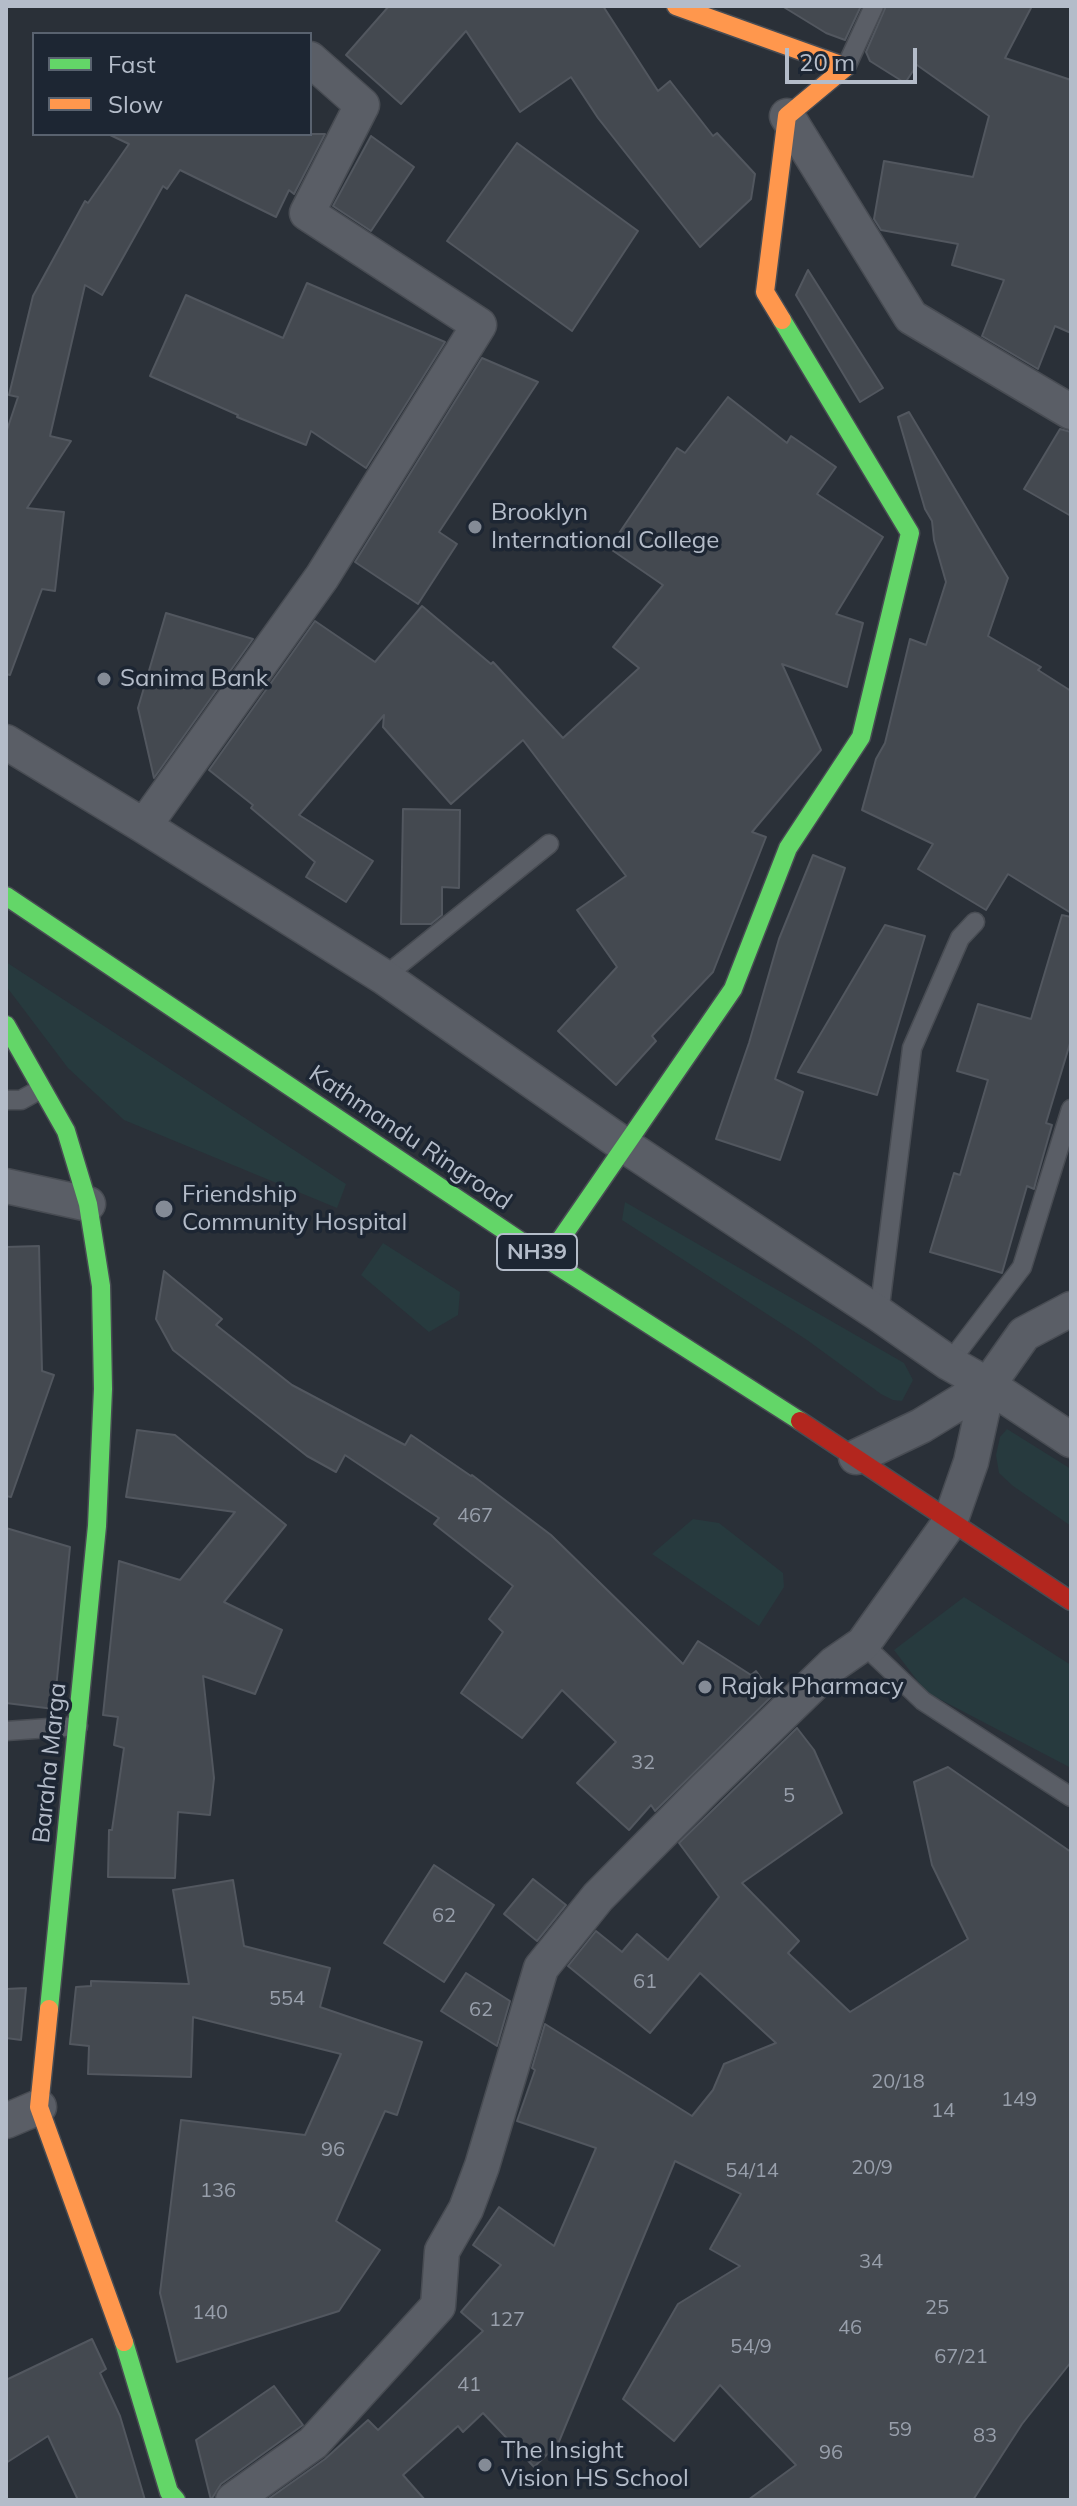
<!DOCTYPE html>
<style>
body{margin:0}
#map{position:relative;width:1077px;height:2506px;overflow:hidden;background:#2a3038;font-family:Mulish,sans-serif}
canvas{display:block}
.frame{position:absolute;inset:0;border:8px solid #b4bcc9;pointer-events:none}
.legend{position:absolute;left:32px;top:32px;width:280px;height:104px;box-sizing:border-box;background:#1d2633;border:2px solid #59626f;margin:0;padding:10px 14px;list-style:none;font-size:24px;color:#b4bcc9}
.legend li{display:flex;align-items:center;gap:16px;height:40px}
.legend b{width:40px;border:2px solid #59626f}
.scale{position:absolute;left:785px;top:48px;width:132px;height:36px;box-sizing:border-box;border:4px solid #b4bcc9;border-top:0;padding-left:10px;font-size:24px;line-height:28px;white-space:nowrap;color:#b4bcc9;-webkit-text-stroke:6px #1d2633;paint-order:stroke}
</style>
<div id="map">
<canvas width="1077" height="2506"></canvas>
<div class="frame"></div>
<ul class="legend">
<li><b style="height:10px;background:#63d668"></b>Fast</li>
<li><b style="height:10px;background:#ff974d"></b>Slow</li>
</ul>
<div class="scale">20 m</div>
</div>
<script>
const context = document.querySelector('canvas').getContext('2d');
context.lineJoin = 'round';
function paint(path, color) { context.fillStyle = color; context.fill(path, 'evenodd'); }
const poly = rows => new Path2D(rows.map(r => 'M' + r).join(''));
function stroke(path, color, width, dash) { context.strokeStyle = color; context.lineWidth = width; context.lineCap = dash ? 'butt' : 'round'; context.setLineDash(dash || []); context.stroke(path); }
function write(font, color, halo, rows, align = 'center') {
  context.font = font + ' Mulish,sans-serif'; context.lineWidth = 7; context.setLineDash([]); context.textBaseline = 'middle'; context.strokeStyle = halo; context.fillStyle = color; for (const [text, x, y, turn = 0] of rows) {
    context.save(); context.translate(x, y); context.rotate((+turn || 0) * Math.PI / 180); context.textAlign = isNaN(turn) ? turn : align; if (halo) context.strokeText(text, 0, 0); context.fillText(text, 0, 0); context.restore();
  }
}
const green = poly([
 [6,962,346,1184,337,1208,124,1120,68,1068,6,986],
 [625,1202,904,1363,913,1380,902,1401,893,1400,881,1394,807,1340,622,1220],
 [383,1243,460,1292,458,1315,429,1332,361,1275],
 [1007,1429,1071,1469,1071,1526,1013,1486,999,1473,996,1455,1000,1437],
 [693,1519,719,1523,783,1573,784,1587,759,1626,652,1554],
 [964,1597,1071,1665,1071,1768,926,1692,894,1650]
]);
const building = poly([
 [389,6,603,6,658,91,670,81,713,136,717,133,755,174,751,199,700,247,598,118,571,77,520,112,466,31,401,104,346,55,389,6],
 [782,6,861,6,845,40,826,33,782,6],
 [886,6,1032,6,1005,58,1071,80,1071,333,1055,326,1038,369,982,336,1004,280,952,265,958,244,881,230,874,219,884,161,973,177,989,116,917,65,905,83,870,61,866,52,886,6],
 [108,134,325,134,294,194,289,190,276,217,180,170,167,189,163,186,102,295,85,285,50,436,71,441,27,508,64,512,55,591,42,589,10,675,6,674,6,433,18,397,9,395,33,296,85,201,88,203,129,144,108,134],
 [371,136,414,167,371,231,333,206,371,136],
 [517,143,638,231,572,331,447,241,517,143],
 [808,270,883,388,860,402,796,295,808,270],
 [307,283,445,342,366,468,311,431,306,445,237,417,238,415,150,376,186,295,283,338,307,283],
 [482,358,538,382,439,532,457,544,418,604,355,562,482,358],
 [728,397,787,443,791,436,836,467,817,494,883,537,836,614,863,623,847,687,782,664,821,750,752,832,766,837,713,972,652,1036,656,1041,616,1085,558,1031,617,967,577,910,626,876,523,740,451,804,383,727,384,715,299,815,373,861,346,902,306,877,315,862,251,808,253,805,209,770,315,621,375,662,422,606,491,664,493,662,563,738,639,668,613,647,663,585,609,548,677,448,685,453,728,397],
 [909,412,1008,578,988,636,1041,667,1038,670,1071,691,1071,913,1008,874,986,910,918,869,933,844,862,810,876,759,885,743,910,639,926,645,946,582,934,540,932,521,925,509,898,417,909,412],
 [1060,429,1071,432,1071,516,1024,489,1060,429],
 [166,613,253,639,154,778,138,708,166,613],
 [403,809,460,810,459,888,442,887,442,915,431,924,401,924,403,809],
 [813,855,845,868,775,1079,803,1092,780,1160,716,1139,749,1043,779,939,813,855],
 [1062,915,1071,917,1071,1040,1046,1123,1052,1125,1036,1181,1034,1189,1027,1186,1002,1273,930,1252,954,1173,960,1175,988,1080,957,1071,978,1004,1031,1019,1062,915],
 [885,925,925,936,877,1095,798,1072,885,925],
 [39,1246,42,1371,54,1375,11,1497,6,1496,6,1247,39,1246],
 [164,1271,222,1319,216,1325,292,1385,405,1445,411,1435,471,1476,472,1475,551,1535,683,1664,698,1641,751,1675,756,1671,773,1695,655,1811,651,1805,629,1830,577,1783,616,1742,562,1690,522,1738,461,1693,503,1632,489,1619,513,1586,434,1524,439,1518,345,1455,336,1472,307,1456,173,1350,156,1319,164,1271],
 [137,1430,175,1435,286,1525,224,1602,282,1630,255,1694,203,1676,214,1778,210,1815,178,1812,175,1878,108,1877,109,1830,112,1830,124,1748,114,1745,118,1717,103,1715,119,1561,180,1580,235,1512,126,1497,137,1430],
 [6,1528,70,1547,54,1709,6,1703,6,1528],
 [797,1728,814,1750,842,1813,742,1883,799,1941,788,1953,850,2012,968,1939,932,1865,914,1782,948,1767,1071,1852,1071,2362,1022,2424,973,2500,748,2500,796,2465,720,2385,674,2441,623,2399,678,2304,740,2266,710,2249,741,2194,675,2161,558,2444,534,2467,483,2413,463,2432,458,2426,403,2475,425,2500,267,2500,325,2459,368,2420,378,2430,483,2331,461,2312,501,2265,473,2245,499,2207,554,2246,596,2148,517,2121,535,2070,532,2068,545,2024,692,2116,713,2090,724,2064,776,2043,700,1973,650,2033,568,1966,596,1931,622,1952,637,1934,668,1960,719,1897,679,1843,797,1728],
 [434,1865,494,1905,444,1982,384,1943,434,1865],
 [533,1879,566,1905,537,1941,504,1914,533,1879],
 [233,1880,244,1946,330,1968,320,2007,422,2042,397,2115,385,2111,336,2221,380,2250,339,2311,177,2362,160,2293,181,2120,305,2135,341,2054,193,2017,191,2077,88,2074,89,2046,70,2044,76,1987,91,1986,91,1981,189,1984,173,1890,233,1880],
 [466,1973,510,2001,497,2046,441,2011,466,1973],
 [26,1988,21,2040,6,2038,6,1989,26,1988],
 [92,2339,106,2369,100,2373,120,2416,145,2500,78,2500,48,2436,6,2463,6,2380,92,2339],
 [274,2386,303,2425,221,2484,211,2500,196,2440,274,2386]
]);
const lane = poly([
 [846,67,874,6],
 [384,977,549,844],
 [6,1100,21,1100,41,1089],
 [879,1314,912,1048,960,938,975,922],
 [949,1363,1022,1267,1071,1109],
 [863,1644,923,1701,1071,1797],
 [6,1731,78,1726]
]);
const street = poly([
 [787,116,911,317,1071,412],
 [6,742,144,826,384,977,624,1145,879,1314,949,1363,988,1385,1071,1440],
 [144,826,322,577,479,325,307,213,362,105,310,59],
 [6,1186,88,1204],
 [856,1457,921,1426,988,1385,1024,1334,1071,1309],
 [6,2121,39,2107],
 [233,2500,313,2443,438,2306,442,2251,466,2209,482,2166,541,1968,598,1897,705,1789,834,1664,863,1644,950,1522,971,1462,988,1385]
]);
const fast = poly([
 [6,896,547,1259,800,1421],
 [6,1025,66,1131,88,1204,101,1286,103,1389,97,1526,49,2009],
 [547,1259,733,989,788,848,861,737,910,533,782,320],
 [124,2342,169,2492,176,2500]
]);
const slow = poly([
 [676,6,846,67,787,116,765,292,782,320],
 [49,2009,39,2107,124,2342]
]);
const jam = poly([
 [800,1421,1071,1601]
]);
const markers = [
 [475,527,8,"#848b96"],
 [104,679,8,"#848b96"],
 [164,1209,10,"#848b96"],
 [705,1687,8,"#848b96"],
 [485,2465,8,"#848b96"]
];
const numberNames = [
 ["467",475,1516],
 ["32",643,1763],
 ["5",789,1796],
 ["62",444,1916],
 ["61",645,1982],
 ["554",287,1999],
 ["62",481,2010],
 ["20/18",898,2082],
 ["149",1019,2100],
 ["14",943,2111],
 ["96",333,2150],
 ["20/9",872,2168],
 ["54/14",752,2171],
 ["136",218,2191],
 ["34",871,2262],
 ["25",937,2308],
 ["140",210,2313],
 ["127",507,2320],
 ["46",850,2328],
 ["54/9",751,2347],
 ["67/21",961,2357],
 ["41",469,2385],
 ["59",900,2430],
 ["83",985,2436],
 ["96",831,2453]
];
const shields = [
 [537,1252,80]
];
const shieldNames = [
 ["NH39",537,1252]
];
const poiNames = [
 ["Brooklyn",491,513],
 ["International College",491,541],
 ["Sanima Bank",120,679],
 ["Friendship",182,1195],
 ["Community Hospital",182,1223],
 ["Rajak Pharmacy",721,1687],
 ["The Insight",501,2451],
 ["Vision HS School",501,2479]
];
const streetNames = [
 ["Kathmandu Ringroad",410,1138,34],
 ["Baraha Marga",50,1763,-84]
];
paint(green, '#273a3e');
paint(building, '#444950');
stroke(building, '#52575f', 2);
stroke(lane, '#484c53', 21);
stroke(street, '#484c53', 37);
stroke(fast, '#484c53', 21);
stroke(slow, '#484c53', 21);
stroke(jam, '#484c53', 21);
stroke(lane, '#5a5e66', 18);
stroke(street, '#5a5e66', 34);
stroke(fast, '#63d668', 18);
stroke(slow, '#ff974d', 18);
stroke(jam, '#b3261e', 18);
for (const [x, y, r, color] of markers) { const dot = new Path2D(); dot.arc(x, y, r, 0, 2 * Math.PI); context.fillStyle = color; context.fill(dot); stroke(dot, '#1d2633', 3); }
write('20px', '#989fab', null, numberNames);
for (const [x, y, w] of shields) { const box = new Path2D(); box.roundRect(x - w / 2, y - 18, w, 36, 6); context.fillStyle = '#1d2633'; context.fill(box); stroke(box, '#b4bcc9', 2); }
write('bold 22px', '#b4bcc9', null, shieldNames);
write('24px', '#b4bcc9', '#1d2633', poiNames, 'left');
write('24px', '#b4bcc9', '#1d2633', streetNames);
</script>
